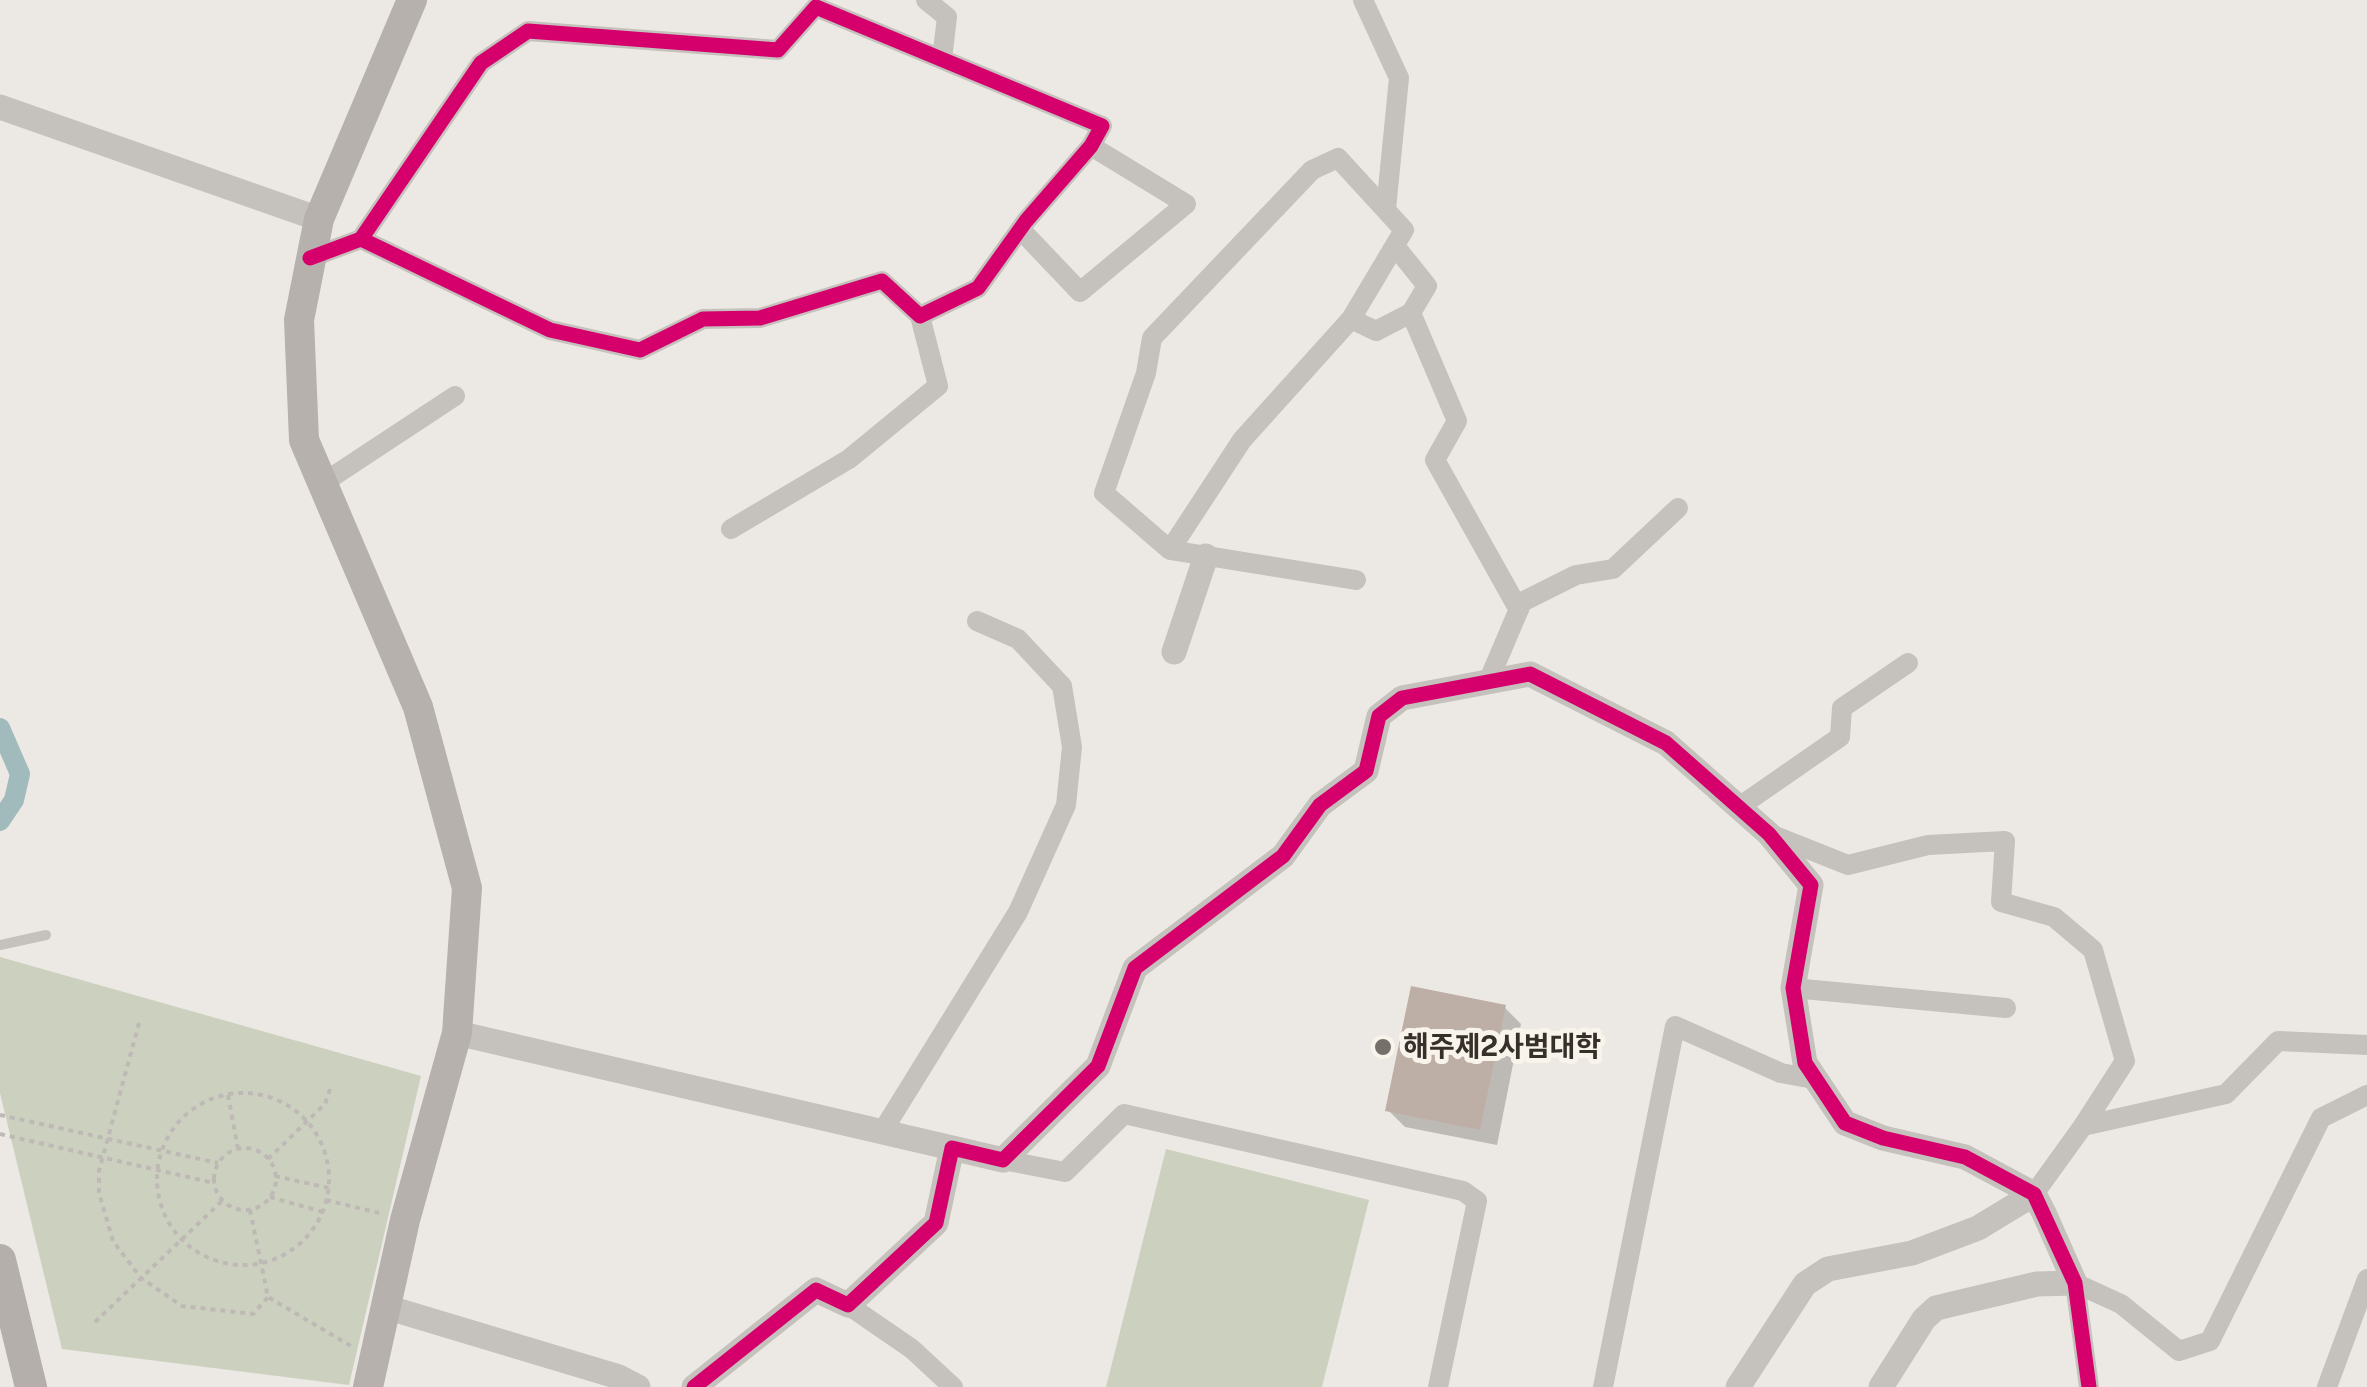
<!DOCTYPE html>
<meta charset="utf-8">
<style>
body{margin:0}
canvas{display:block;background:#ece8e3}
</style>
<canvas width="2367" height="1387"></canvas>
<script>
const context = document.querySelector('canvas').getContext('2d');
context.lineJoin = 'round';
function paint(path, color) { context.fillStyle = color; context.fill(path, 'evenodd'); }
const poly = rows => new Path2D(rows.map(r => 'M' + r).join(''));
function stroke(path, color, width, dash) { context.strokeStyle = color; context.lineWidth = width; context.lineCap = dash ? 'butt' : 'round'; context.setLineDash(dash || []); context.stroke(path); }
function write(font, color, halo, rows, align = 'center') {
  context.font = font + ' "Public Sans","Noto Sans KR",sans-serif'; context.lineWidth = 10; context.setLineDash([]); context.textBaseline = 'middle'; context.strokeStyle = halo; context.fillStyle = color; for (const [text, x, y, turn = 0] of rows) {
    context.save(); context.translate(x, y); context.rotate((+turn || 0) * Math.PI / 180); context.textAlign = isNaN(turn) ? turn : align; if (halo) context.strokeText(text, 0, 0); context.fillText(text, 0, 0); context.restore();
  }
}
const green = poly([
 [0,957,421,1076,349,1385,62,1349,0,1093],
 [1166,1149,1369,1200,1322,1387,1106,1387]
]);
const shadow = poly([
 [1504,1007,1521,1024,1497,1145,1405,1127,1388,1110]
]);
const canal = poly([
 [0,728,20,774,14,800,0,821]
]);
const building = poly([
 [1411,986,1506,1005,1480,1130,1385,1111]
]);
const path = poly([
 [139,1023,99,1171,99,1193,113,1241,141,1278,182,1306,253,1314,268,1297],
 '157 1179a86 86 0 1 1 172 0a86 86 0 1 1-172 0Z',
 [228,1095,238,1149],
 [0,1115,218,1163],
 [0,1134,214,1183],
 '214 1179a31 31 0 1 1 62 0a31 31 0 1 1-62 0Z',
 [268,1159,325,1104,331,1086],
 [275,1176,329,1188],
 [270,1197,323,1212],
 [326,1200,379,1213],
 [250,1210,268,1297,351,1346],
 [95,1322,222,1201]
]);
const service = poly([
 [0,945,46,935]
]);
const minor = poly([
 [926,0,947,17,942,59],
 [1363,0,1399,78,1386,209],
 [1020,229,1080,292,1186,204,1091,146],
 [1395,246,1427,286,1411,313],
 [310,258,361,239,550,330,640,350,703,319,760,318,882,281,920,316,978,288,1026,221,1091,146,1102,126,816,7,778,50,528,31,481,63,361,239],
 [323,483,455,396],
 [731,529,849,459,938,386,920,316],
 [1170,550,1104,493,1146,373,1152,338,1312,170,1338,158,1404,230,1351,319],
 [1356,580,1170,550,1242,440,1351,319,1376,331,1411,313,1457,421,1435,460,1519,610],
 [1488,682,1522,602,1576,575,1613,569,1678,508],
 [1739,807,1840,737,1842,708,1908,663],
 [1770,834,1848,865,1928,845,2005,841,2001,902,2054,917,2093,950,2125,1061,2083,1126],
 [1793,988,2006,1008],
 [882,1132,1018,912,1066,805,1072,747,1062,686,1018,639,977,621],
 [1003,1160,1065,1172,1124,1114,1463,1191,1477,1201,1438,1387],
 [2034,1194,2083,1126,2226,1094,2278,1041,2367,1045],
 [2075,1283,2121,1304,2179,1351,2210,1341,2321,1118,2367,1095],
 [2075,1283,2089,1387],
 [848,1305,912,1349,953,1387],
 [1603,1387,1675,1026,1781,1073,1819,1080],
 [2327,1387,2367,1279]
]);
const tertiary = poly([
 [0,107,319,219],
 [1174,652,1206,556],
 [457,1033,952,1148],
 [386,1307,619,1377,638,1387],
 [694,1387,816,1290,848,1305,936,1223,952,1148,1003,1160,1098,1066,1135,968,1283,856,1320,805,1366,771,1379,716,1402,698,1530,674,1666,743,1769,834,1811,885,1793,988,1805,1063,1845,1123,1883,1138,1965,1157,2034,1194,2044,1213,2075,1283,2037,1284,1936,1308,1924,1319,1881,1387],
 [1738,1387,1805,1284,1828,1269,1912,1253,1978,1228,2034,1194]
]);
const secondary = poly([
 [368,1387,405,1220,457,1033,467,888,418,707,304,440,299,320,319,219,412,0]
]);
const primary = poly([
 [0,1260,31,1387]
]);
const cycleway = poly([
 [310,258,361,239,550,330,640,350,703,319,760,318,882,281,920,316,978,288,1026,221,1091,146,1102,126,816,7,778,50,528,31,481,63,361,239],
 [694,1387,816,1290,848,1305,936,1223,952,1148,1003,1160,1098,1066,1135,968,1283,856,1320,805,1366,771,1379,716,1402,698,1530,674,1666,743,1769,834,1811,885,1793,988,1805,1063,1845,1123,1883,1138,1965,1157,2034,1194,2075,1283,2089,1387]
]);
const markers = [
 [1383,1047,10,"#76706b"]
];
const poiNames = [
 ["해주제2사범대학",1403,1047]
];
paint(green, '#ccd1bf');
paint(shadow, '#0003');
stroke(canal, '#a1babb', 20);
paint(building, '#beafa6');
stroke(path, '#beb9b5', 4, [5, 5]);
stroke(service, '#c5c1bc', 10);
stroke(minor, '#c5c1bc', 20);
stroke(tertiary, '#c5c1bc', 25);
stroke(secondary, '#b6b1ad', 30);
stroke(primary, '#b4afab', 32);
stroke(cycleway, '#d6006c', 15);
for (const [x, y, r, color] of markers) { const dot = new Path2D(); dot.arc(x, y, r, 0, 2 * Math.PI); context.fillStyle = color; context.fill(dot); stroke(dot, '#f8f3eb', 4); }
write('bold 28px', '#362f2a', '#f8f3eb', poiNames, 'left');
</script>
